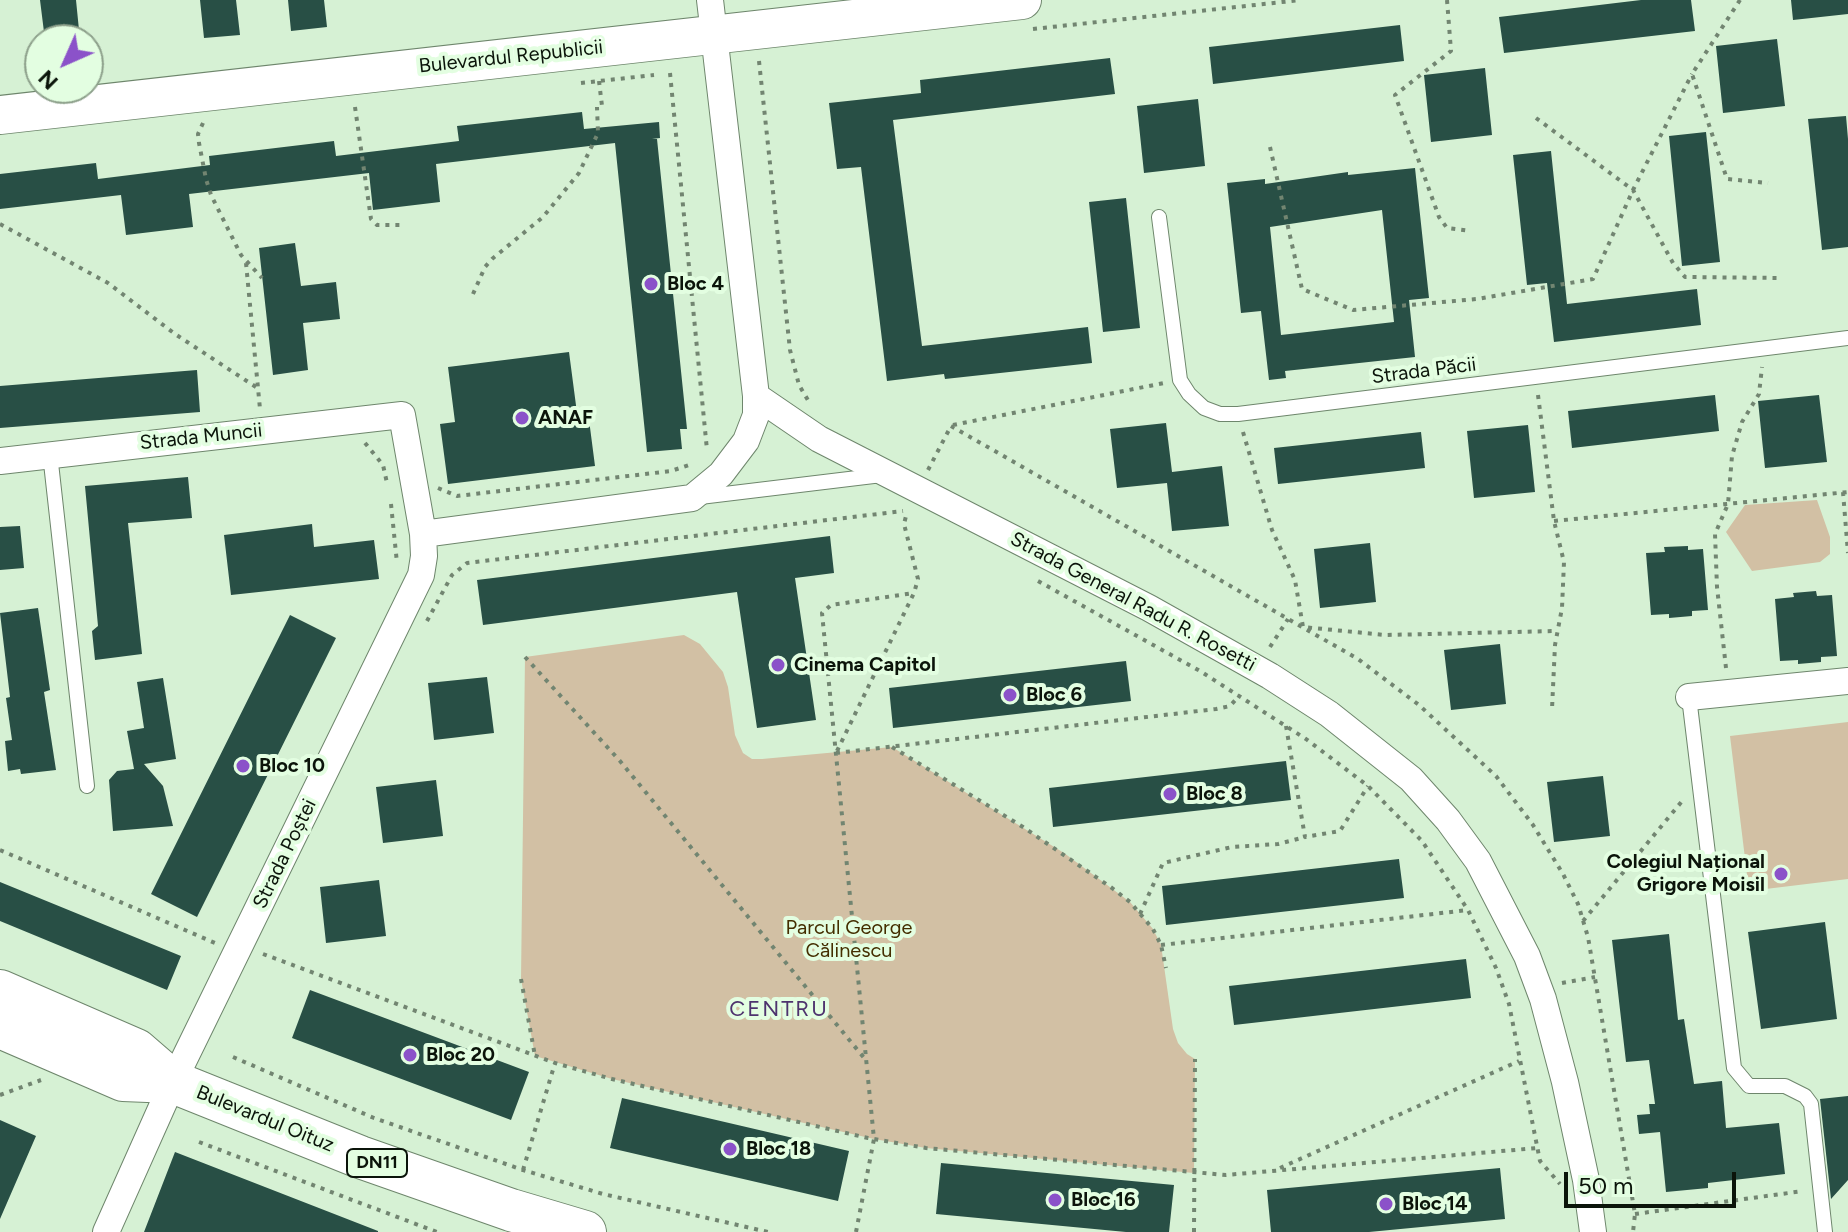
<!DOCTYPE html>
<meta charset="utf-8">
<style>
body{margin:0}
#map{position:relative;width:1848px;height:1232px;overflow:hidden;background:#d6f1d4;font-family:Figtree,sans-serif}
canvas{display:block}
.north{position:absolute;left:24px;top:24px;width:80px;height:80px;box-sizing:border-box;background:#e3fee1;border:2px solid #8da08b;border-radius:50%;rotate:225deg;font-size:22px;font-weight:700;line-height:32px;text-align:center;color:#0b140a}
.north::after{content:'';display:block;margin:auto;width:28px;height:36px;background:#8b52c9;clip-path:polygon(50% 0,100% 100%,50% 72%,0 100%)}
.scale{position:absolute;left:1564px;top:1172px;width:172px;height:36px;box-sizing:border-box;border:4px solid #0b140a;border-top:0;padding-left:10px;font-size:24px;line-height:28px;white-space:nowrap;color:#0b140a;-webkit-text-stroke:6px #e3fee1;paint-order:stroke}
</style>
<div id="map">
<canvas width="1848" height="1232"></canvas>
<div class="north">N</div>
<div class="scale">50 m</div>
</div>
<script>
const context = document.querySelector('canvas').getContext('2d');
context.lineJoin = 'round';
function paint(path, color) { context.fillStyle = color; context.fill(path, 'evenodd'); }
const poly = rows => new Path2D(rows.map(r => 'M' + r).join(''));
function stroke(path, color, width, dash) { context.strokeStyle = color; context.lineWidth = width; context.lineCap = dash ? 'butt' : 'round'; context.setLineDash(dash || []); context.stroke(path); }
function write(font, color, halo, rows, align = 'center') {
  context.font = font + ' Figtree,sans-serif'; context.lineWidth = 8; context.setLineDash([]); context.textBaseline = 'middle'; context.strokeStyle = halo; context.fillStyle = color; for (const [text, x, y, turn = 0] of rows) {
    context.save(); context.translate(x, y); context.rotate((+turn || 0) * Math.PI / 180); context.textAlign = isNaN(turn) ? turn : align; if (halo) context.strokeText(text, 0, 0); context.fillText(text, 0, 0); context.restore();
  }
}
const green = poly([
 [1817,500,1830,537,1830,554,1820,562,1752,571,1726,532,1745,505],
 [684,635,700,644,723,672,728,687,735,735,743,753,752,759,762,759,892,747,1064,853,1130,902,1153,929,1161,945,1173,1029,1178,1043,1187,1054,1195,1059,1194,1173,926,1148,874,1139,612,1079,535,1056,521,979,525,657],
 [1848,722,1848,879,1749,891,1730,736]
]);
const building = poly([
 [40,0,76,0,80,40,45,40],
 [200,0,236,0,240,35,204,38],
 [288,0,324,0,327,27,291,31],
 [1641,0,1691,0,1695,31,1504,53,1499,17],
 [1791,0,1848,0,1848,14,1793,20],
 [1400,25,1404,61,1213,84,1209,47],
 [1777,39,1785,106,1723,113,1716,46],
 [1110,58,1115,94,893,120,922,346,1088,327,1092,363,945,379,944,374,887,381,861,167,837,169,829,103,921,93,920,80],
 [1485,68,1492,135,1431,142,1424,75],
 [1198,99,1205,166,1144,173,1137,106],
 [582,112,584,129,659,122,660,138,652,139,657,139,687,429,680,429,682,449,647,452,615,143,436,164,440,202,373,210,369,173,189,194,193,227,126,235,121,195,0,209,0,174,96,163,98,179,210,165,209,156,334,141,336,156,459,141,457,126],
 [1846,116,1848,139,1848,247,1822,250,1808,119],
 [1706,132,1720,262,1682,266,1669,136],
 [1551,151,1567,304,1697,289,1701,325,1554,342,1547,283,1527,285,1513,155],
 [1415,168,1429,298,1409,300,1415,357,1285,371,1286,378,1269,380,1261,311,1241,313,1227,183,1265,179,1265,184,1348,172,1348,175],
 [1382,210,1394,322,1281,335,1270,227],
 [1126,198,1140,328,1103,332,1089,202],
 [295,243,301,286,336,282,340,319,303,323,308,370,273,375,259,248],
 [569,352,577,413,588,412,595,466,448,484,440,424,455,422,448,367],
 [197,370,200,412,0,428,0,386],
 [1715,395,1719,431,1572,448,1568,411],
 [1819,395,1827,462,1765,468,1758,401],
 [1166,423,1172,472,1222,466,1229,526,1172,531,1167,483,1117,488,1110,429],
 [1528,425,1535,492,1474,498,1467,431],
 [1421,432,1425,468,1278,484,1274,448],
 [188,477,192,518,128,523,142,654,95,660,92,631,98,626,85,486],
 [312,524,314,547,374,540,379,579,231,595,224,535],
 [20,526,24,568,0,570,0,527],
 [830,536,834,573,795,578,816,720,757,728,737,592,483,625,477,580],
 [1370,543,1376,602,1320,608,1314,549],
 [1688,546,1688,550,1703,549,1708,610,1692,611,1692,616,1669,618,1669,614,1651,615,1646,553,1665,552,1664,547],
 [1816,591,1817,596,1832,595,1837,656,1821,657,1821,662,1798,664,1798,660,1780,661,1775,599,1794,597,1793,593],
 [38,608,50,690,44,692,56,770,21,774,20,769,8,771,5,741,12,740,6,698,10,697,0,613],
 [290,615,336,638,197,917,151,894],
 [1500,644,1506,704,1451,710,1444,650],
 [1126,661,1131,701,893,728,889,688],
 [487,677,494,733,434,740,428,683],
 [163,678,176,759,144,764,163,786,173,826,113,831,109,780,117,771,134,769,127,731,144,728,137,682],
 [1286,761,1291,800,1053,827,1049,788],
 [1603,776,1610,836,1554,842,1547,782],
 [436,780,443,836,383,843,376,787],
 [1399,859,1404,898,1166,925,1162,886],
 [379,880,386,936,326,943,320,887],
 [0,882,181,956,167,990,0,921],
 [1825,922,1837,1019,1761,1029,1748,932],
 [1669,934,1678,1020,1684,1019,1694,1084,1722,1081,1726,1128,1779,1123,1785,1174,1708,1183,1708,1188,1666,1192,1660,1132,1639,1134,1637,1115,1650,1114,1649,1104,1655,1104,1649,1060,1626,1062,1612,940],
 [1466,959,1471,998,1234,1025,1229,986],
 [310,990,529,1072,511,1120,292,1038],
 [1848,1096,1848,1180,1831,1199,1820,1099],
 [622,1098,849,1151,838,1201,610,1148],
 [0,1120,36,1136,0,1219],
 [175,1152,378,1231,378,1232,144,1232],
 [941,1163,1174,1185,1169,1232,1126,1232,936,1214],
 [1500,1168,1505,1219,1369,1232,1271,1232,1267,1190]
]);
const path = poly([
 [1447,0,1451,51,1395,95,1439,217,1447,228,1471,231],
 [1740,0,1692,74,1727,179,1768,183],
 [1033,29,1301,0],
 [759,61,790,350,799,385,809,402],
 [670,73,707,450],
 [599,81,602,106],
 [581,83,654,75],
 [355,107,371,219,377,225,402,225],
 [1536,118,1633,190,1673,263,1685,277,1780,278],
 [203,123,198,134,199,143,206,179,211,195,241,255,262,278],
 [1270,147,1302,289,1353,310,1477,299,1593,279,1633,190,1692,74],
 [0,224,108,283,175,334,259,389],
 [246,263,260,409],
 [473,294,485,267,492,259,543,217,579,173,598,133,597,107],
 [1538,395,1554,521,1564,562,1562,608,1555,645,1552,709],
 [953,425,1164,383],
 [951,426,1358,659,1419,705,1496,776,1533,825,1563,874,1578,904,1588,937,1635,1214,1633,1232],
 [1243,432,1272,530,1295,580,1303,627,1385,635,1557,631],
 [365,443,383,465,387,483],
 [928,470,951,426],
 [438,488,457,496,671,471,692,464],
 [1843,492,1848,553],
 [391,504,397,563],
 [1554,521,1848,492],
 [1038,581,1200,671,1306,739,1368,786,1422,841,1468,910,1496,968,1509,1004,1540,1161,1560,1184],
 [427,621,452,575,467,563,903,511],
 [1270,647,1288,619],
 [525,657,620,761,865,1059],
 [1726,668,1717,587,1715,534,1728,504,1732,456,1742,422,1759,394,1762,367],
 [1286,726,1305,837,1340,831,1368,786],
 [892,747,1023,827,1112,888,1130,902,1153,929,1161,945,1166,968],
 [837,751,914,593,918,579,904,524,907,512],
 [836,753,1216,709,1230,706,1240,695],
 [0,850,215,943],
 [1140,914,1163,863,1232,847,1278,844,1305,837],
 [1583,921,1683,800],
 [1161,945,1468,910],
 [263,954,555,1063,612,1079,868,1138,926,1148,1226,1175,1537,1148],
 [521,979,535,1056],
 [1562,983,1595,977],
 [233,1057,374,1118,523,1170,603,1194,768,1232],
 [0,1095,41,1080],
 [199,1142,437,1232],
 [1280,1168,1519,1061],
 [523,1170,555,1063],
 [1635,1214,1803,1191],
 [856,1232,874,1139,822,613,831,605,914,593],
 [1194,1232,1195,1059]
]);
const lane = poly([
 [1159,217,1180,380,1189,394,1204,408,1220,414,1238,414,1848,338],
 [50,454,87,786],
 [700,497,882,475],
 [1689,697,1734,1068,1749,1086,1785,1086,1805,1096,1811,1104,1825,1232]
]);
const street = poly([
 [756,396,819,439,1149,608,1270,676,1329,714,1411,779,1448,820,1478,861,1527,956,1543,999,1565,1082,1586,1180,1593,1232],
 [0,461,402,415,423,534,424,556,421,575,173,1082,106,1232],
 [423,534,692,498,721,474,746,441,756,415,756,396,710,0],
 [1689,697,1848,681]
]);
const secondary = poly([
 [0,115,1022,0]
]);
const primary = poly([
 [0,991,136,1050,173,1082],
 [0,1027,123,1080,173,1082,360,1157,511,1210,585,1232]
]);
const markers = [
 [651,284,8,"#8b52c9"],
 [522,418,8,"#8b52c9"],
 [778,665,8,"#8b52c9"],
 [1010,695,8,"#8b52c9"],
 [243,766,8,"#8b52c9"],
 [1170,794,8,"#8b52c9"],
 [1781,874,8,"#8b52c9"],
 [410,1055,8,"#8b52c9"],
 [730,1149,8,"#8b52c9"],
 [1055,1200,8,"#8b52c9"],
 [1386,1204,8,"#8b52c9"]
];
const shields = [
 [377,1163,60]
];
const shieldNames = [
 ["DN11",377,1163]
];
const streetNames = [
 ["Bulevardul Republicii",511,57,-6],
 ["Strada Păcii",1424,371,-7],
 ["Strada Muncii",201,437,-6],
 ["Strada General Radu R. Rosetti",1133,602,28],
 ["Strada Poștei",285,854,-64],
 ["Bulevardul Oituz",265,1119,22]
];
const poiNames = [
 ["Bloc 4",667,284],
 ["ANAF",538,418],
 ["Cinema Capitol",794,665],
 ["Bloc 6",1026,695],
 ["Bloc 10",259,766],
 ["Bloc 8",1186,794],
 ["Colegiul Național",1765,862,"right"],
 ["Grigore Moisil",1765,885,"right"],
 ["Bloc 20",426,1055],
 ["Bloc 18",746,1149],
 ["Bloc 16",1071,1200],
 ["Bloc 14",1402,1204]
];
const parkNames = [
 ["Parcul George",849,928],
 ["Călinescu",849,951]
];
const neighbourhoodNames = [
 ["CENTRU",779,1010]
];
paint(green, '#d2c0a4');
paint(building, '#284f45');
stroke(lane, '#6e866c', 16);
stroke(street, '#6e866c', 28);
stroke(secondary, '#6e866c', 40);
stroke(primary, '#6e866c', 44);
stroke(path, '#728571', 4, [4, 6]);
stroke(lane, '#fff', 14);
stroke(street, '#fff', 26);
stroke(secondary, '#fff', 38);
stroke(primary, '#fff', 42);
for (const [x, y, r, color] of markers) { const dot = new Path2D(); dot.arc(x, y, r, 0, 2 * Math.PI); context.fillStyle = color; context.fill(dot); stroke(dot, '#e3fee1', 3); }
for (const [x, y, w] of shields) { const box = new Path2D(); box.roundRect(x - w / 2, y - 14, w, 28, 6); context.fillStyle = '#e3fee1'; context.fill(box); stroke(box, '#0b140a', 2); }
write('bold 18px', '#0b140a', null, shieldNames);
write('20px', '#0b140a', '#e3fee1', streetNames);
write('bold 20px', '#0b140a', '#e3fee1', poiNames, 'left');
write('20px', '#442e00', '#e3fee1', parkNames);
context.letterSpacing = '2px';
write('22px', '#4e336e', '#e3fee1', neighbourhoodNames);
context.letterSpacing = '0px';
</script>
